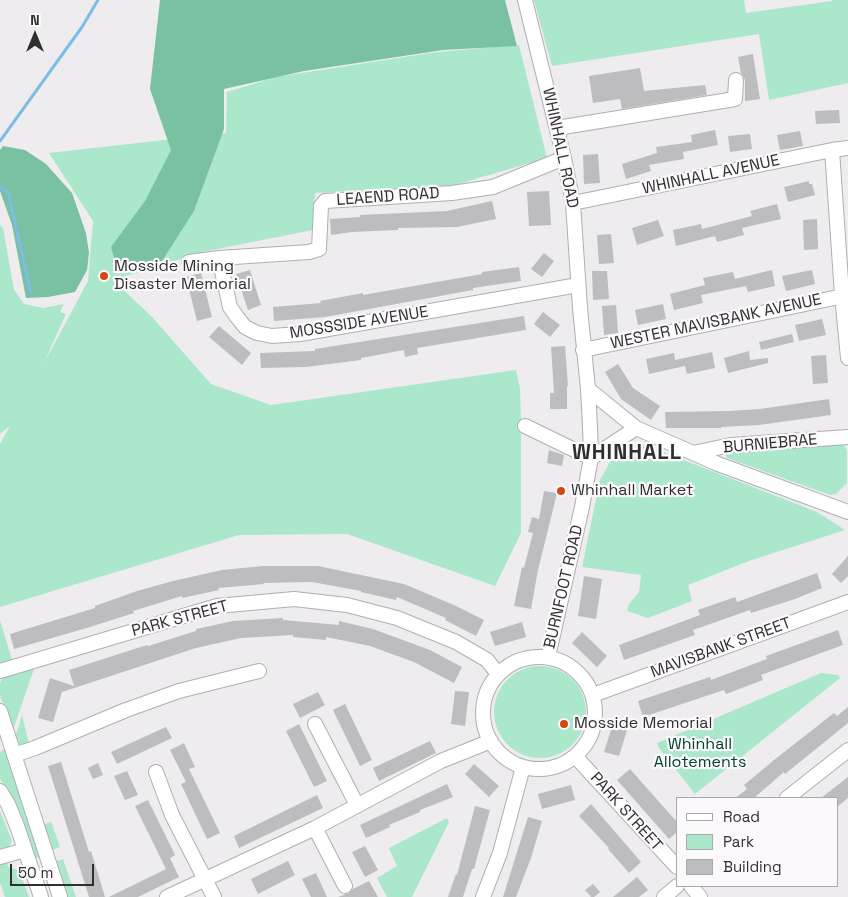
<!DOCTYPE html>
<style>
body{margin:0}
#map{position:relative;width:848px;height:897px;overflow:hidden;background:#eeecef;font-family:"Space Grotesk",sans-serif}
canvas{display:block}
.legend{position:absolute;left:676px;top:797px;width:162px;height:90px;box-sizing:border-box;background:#fcf9fc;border:1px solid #aaa8aa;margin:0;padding:6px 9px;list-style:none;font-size:15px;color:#302f30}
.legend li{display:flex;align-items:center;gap:10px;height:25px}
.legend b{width:25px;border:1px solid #aaa8aa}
.north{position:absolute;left:10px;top:10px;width:50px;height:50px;-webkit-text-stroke:4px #fcf9fc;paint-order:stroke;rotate:0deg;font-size:14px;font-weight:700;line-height:20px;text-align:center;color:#302f30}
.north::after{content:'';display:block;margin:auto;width:18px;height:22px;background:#302f30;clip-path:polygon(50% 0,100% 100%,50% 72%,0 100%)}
.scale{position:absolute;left:10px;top:864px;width:84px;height:22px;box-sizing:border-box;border:2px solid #302f30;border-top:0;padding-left:6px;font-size:15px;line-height:18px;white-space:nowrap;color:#302f30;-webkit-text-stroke:4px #fcf9fc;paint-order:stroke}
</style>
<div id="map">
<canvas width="848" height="897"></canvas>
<ul class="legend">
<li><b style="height:6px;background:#fff"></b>Road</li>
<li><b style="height:14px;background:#aae7cb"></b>Park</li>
<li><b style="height:14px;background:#bdbcbf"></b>Building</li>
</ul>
<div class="north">N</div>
<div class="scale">50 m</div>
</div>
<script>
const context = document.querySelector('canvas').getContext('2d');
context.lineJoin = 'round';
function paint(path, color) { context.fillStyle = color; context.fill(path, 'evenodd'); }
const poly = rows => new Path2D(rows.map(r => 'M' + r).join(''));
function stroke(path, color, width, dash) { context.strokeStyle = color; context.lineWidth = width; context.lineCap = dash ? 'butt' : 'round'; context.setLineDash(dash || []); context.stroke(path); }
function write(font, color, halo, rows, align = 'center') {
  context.font = font + ' "Space Grotesk",sans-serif'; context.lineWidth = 4.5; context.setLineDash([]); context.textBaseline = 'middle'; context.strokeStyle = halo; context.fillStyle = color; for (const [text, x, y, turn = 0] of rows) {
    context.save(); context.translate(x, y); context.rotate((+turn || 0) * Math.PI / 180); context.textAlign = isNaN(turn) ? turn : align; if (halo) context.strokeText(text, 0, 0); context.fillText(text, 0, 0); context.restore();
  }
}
const green = poly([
 [534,0,744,0,746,13,832,1,832,0,848,0,848,83,769,100,759,34,552,66],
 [519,45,547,158,451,186,315,193,313,230,207,251,113,280,152,317,211,384,271,405,516,370,520,388,521,423,521,533,495,586,347,534,239,535,0,607,0,444,10,426,0,434,0,225,3,228,14,290,24,304,43,308,64,304,60,312,66,314,43,365,88,281,93,221,49,153,226,133,227,92,276,77,437,52],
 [640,443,817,512,845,530,749,561,688,585,692,601,648,618,627,611,629,604,639,592,641,575,582,567,600,480,610,462,619,452,630,446],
 [839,443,845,446,847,452,847,483,836,494,830,495,730,459,726,457,725,454,726,452],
 [0,620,12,660,0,664],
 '494 712a46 46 0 1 1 92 0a46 46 0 1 1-92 0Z',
 [35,666,12,733,0,695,0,683,2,678,8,675],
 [821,673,838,675,840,678,695,794,659,748,657,743],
 [22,715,29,744,24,746,19,744,16,735],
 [7,748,42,856,35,858,6,788,0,779,0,752],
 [0,811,12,841,9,847,0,851],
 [447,818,449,822,412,897,387,897,377,878,397,866,389,848],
 [51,822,60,847,51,850,42,825],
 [63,859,76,897,66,897,54,862],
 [6,860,9,868,18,870,20,873,29,897,5,897,0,883,0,864]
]);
const forest = poly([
 [160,0,505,0,517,46,443,50,304,71,224,89,224,129,194,211,160,264,118,272,111,247,145,201,171,150,150,89],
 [3,146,25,150,46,164,72,193,86,233,89,253,87,270,75,292,48,297,26,298,12,225,0,191,0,150]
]);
const stream = poly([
 [0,141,82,27,98,0],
 [0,187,8,192,31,293]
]);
const building = poly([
 [753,54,760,99,745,101,745,80,741,73,738,57],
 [640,68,644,91,705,85,707,95,622,109,620,99,593,103,589,76],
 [839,110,840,123,816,124,815,111],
 [715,130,718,145,683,152,684,159,649,165,651,171,626,179,622,164,657,153,656,147,692,142,691,135],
 [800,131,803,146,780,150,777,135],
 [750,134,752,149,730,152,728,136],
 [598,154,600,183,584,184,583,155],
 [809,181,809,184,812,184,815,195,788,202,784,187],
 [549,191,551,225,529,226,527,192],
 [492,201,496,219,457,227,398,228,398,230,352,232,331,235,330,219,360,217,360,215,447,211],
 [777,204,781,219,742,228,744,235,717,242,715,236,676,246,673,230,701,224,702,229,752,216,750,211],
 [817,219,818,249,804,250,803,220],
 [658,220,664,236,637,245,632,228],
 [611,234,614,263,599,264,597,235],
 [544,253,554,261,542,277,531,269],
 [519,267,521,281,473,288,473,290,325,317,274,321,273,307,321,303,320,301,363,293,363,295,482,274,482,272],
 [250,270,261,305,248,310,236,274],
 [772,270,775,286,748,292,746,286,701,295,703,303,674,310,670,294,705,285,703,278,733,272,735,279],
 [812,270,815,284,786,291,782,276],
 [592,271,607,271,609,299,593,300],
 [201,273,212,317,197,321,186,277],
 [663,304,666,319,638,325,635,310],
 [616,305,618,333,604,335,602,306],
 [543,312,560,325,550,337,534,324],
 [524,316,526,330,417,348,418,354,405,357,404,350,361,358,361,360,306,367,261,368,260,353,315,351,315,349],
 [822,319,826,335,799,341,795,325],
 [219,326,251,353,242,365,209,337],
 [792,334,794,342,761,350,759,342],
 [565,346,568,386,567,386,567,409,550,409,550,393,554,393,551,347],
 [749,351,750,360,768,358,768,363,728,373,724,358],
 [712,352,715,368,687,374,685,366,649,374,646,359,674,353,675,360],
 [826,355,828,383,813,384,811,356],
 [618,364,633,388,660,406,651,420,621,399,605,372],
 [829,399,831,415,759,425,721,427,721,428,666,428,665,412,728,411,760,409],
 [549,450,564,455,562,466,547,463],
 [544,491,557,493,538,570,531,609,514,606,522,567,524,568,533,533,528,532,532,517,539,519],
 [848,556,848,576,841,583,832,574],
 [263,566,318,566,404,584,454,605,484,620,476,636,445,620,446,618,397,597,396,600,361,592,361,591,312,582,263,583,264,584,218,588,219,590,182,598,182,596,133,611,134,613,90,627,14,649,10,634,95,608,95,606,137,591,173,581,222,570],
 [817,573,822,588,795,599,751,613,750,610,693,630,695,635,624,660,619,645,700,615,698,610,735,597,737,602],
 [584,576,602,579,596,619,578,616],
 [283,618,283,620,339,625,339,621,373,629,430,650,462,667,454,683,414,662,370,646,326,637,326,640,293,637,293,635,241,638,196,648,62,692,53,722,38,718,50,678,74,686,69,670,147,645,148,646,196,631,196,629,233,621],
 [522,622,526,637,495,646,490,632],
 [838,630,843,645,761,675,763,680,726,694,724,690,643,717,638,701,710,677,711,680,767,659,766,656],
 [582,632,607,656,597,667,572,643],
 [455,691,469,692,465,726,451,724],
 [318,692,325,705,300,718,293,704],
 [345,704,372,760,360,766,333,710],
 [848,707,848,723,785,774,784,772,754,798,735,798,747,789,744,785,774,760,834,713,837,716],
 [614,720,629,724,619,756,604,752],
 [299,724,327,781,314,787,286,731],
 [166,727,172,738,117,764,111,752],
 [430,741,436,753,379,781,373,768],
 [184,743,195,767,189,769,220,833,207,839,181,784,186,782,170,750],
 [61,762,89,852,91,851,105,897,89,897,48,766],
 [98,763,103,775,93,779,88,768],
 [474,764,499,786,489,797,465,774],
 [630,769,677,822,677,832,669,839,617,780],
 [127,771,138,795,125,800,114,776],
 [848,777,848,798,837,807,837,798,821,798],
 [447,784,453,797,420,810,420,812,389,825,390,827,366,838,360,825],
 [571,785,575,800,542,809,538,794],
 [317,795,323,808,239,848,234,836],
 [148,800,175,855,170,858,179,877,138,897,109,897,166,869,135,806],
 [591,804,641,862,629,873,608,849,609,848,579,816],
 [475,806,490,810,474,869,472,869,463,897,448,897,456,874,457,875],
 [528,817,542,821,531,858,516,897,503,897],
 [365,846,378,870,365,877,352,852],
 [288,861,295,875,258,894,251,879],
 [316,873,327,897,311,897,302,879],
 [637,877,648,890,639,897,613,897],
 [369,881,378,897,338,897,349,893,353,889],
 [593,884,600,892,594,897,591,897,585,890]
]);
const minor = poly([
 [525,0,564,158,573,203,580,308,588,389,590,427,591,458,582,507,548,657],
 [557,128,735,99,736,80],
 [832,150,842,295,848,358],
 [573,203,832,150,848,148],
 [219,258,309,252,319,249,321,206,325,201,452,193,493,187,564,158],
 [189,262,219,258,230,307,237,317,245,327,257,333,272,336,300,334,578,285],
 [583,350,848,295],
 [588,389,636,428,718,464,848,512],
 [525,426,591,458,636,428],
 [693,453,731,445,848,437],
 '483 713a56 56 0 1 1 112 0a56 56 0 1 1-112 0Z',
 [0,671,217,606,294,599,347,605,397,618,456,642,487,660,498,674],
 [593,695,848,602],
 [0,711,60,897],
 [315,724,357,805],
 [14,755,35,748,126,710,179,691,259,671],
 [575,756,677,867],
 [156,772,172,815,214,897],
 [0,791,8,804,17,826,41,897],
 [787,798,848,750],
 [315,828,345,886],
 [0,857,25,850],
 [691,886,700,897],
 [167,897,315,828,441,761,491,741],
 [483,897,500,853,523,767],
 [664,897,677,886]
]);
const markers = [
 [104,276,5,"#d14a16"],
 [561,491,5,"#d14a16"],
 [564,724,5,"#d14a16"]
];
const streetNames = [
 ["WHINHALL ROAD",560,148,78],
 ["WHINHALL AVENUE",711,175,-12],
 ["LEAEND ROAD",388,197,-4],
 ["WESTER MAVISBANK AVENUE",716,322,-12],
 ["MOSSSIDE AVENUE",359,323,-9],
 ["BURNIEBRAE",770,444,-5],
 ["BURNFOOT ROAD",564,587,-77],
 ["PARK STREET",180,619,-15],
 ["MAVISBANK STREET",721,648,-20],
 ["PARK STREET",626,812,48]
];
const poiNames = [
 ["Mosside Mining",114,267],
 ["Disaster Memorial",114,285],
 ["Whinhall Market",571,491],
 ["Mosside Memorial",574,724]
];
const parkNames = [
 ["Whinhall",700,745],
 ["Allotements",700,763]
];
const districtNames = [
 ["WHINHALL",627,453]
];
paint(green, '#aae7cb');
paint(forest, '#7ac1a2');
stroke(stream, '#7cbee3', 3);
paint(building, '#bdbcbf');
stroke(minor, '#b0aeb1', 16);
stroke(minor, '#fff', 14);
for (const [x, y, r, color] of markers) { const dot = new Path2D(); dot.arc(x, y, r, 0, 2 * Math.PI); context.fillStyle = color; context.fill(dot); stroke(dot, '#fcf9fc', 2); }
write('16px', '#302f30', '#fcf9fc', streetNames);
write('16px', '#302f30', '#fcf9fc', poiNames, 'left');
write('16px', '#02412d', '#fcf9fc', parkNames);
context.letterSpacing = '1px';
write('bold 21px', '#302f30', '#fcf9fc', districtNames);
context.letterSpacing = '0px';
</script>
